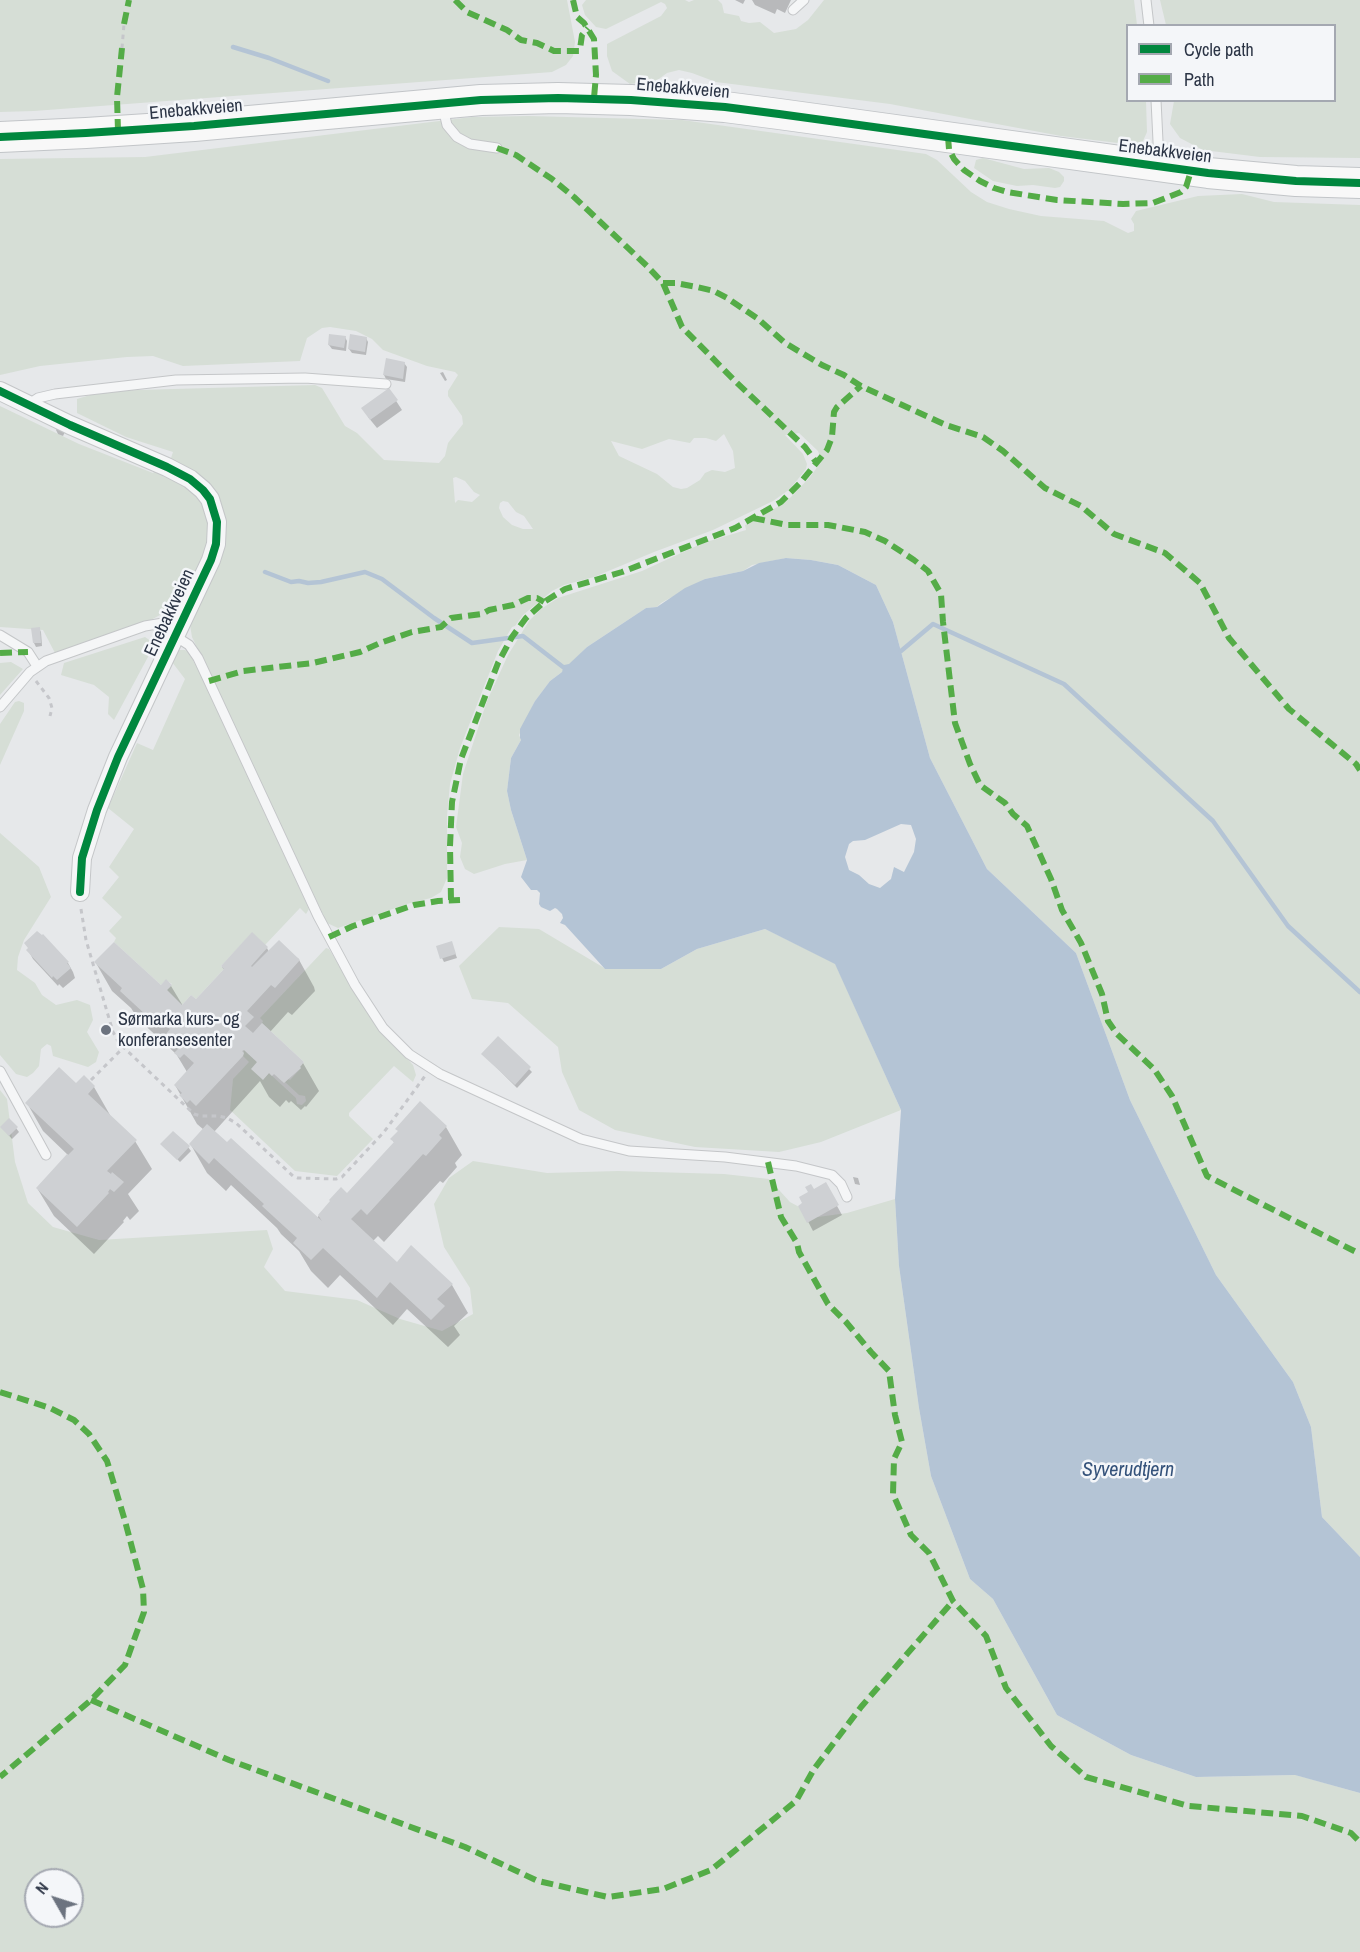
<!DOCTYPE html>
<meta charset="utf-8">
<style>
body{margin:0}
#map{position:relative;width:1360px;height:1952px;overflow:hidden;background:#e6e8ea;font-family:"Archivo Narrow",sans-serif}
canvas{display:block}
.legend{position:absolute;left:1126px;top:24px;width:210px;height:78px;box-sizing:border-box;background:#f4f6f9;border:2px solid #a4a8b1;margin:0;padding:8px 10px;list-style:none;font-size:18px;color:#2b3445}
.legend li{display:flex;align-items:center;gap:12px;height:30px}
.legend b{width:30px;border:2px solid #a4a8b1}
.north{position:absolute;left:24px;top:1868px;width:60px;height:60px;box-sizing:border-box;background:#f4f6f9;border:2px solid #a4a8b1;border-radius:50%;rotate:309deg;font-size:16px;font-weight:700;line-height:24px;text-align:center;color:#2b3445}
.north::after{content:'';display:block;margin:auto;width:21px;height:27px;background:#6c737f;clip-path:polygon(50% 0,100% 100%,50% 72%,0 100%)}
</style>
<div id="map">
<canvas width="1360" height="1952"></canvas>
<ul class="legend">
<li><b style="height:8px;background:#00873e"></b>Cycle path</li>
<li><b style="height:8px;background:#54ac47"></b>Path</li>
</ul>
<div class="north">N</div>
</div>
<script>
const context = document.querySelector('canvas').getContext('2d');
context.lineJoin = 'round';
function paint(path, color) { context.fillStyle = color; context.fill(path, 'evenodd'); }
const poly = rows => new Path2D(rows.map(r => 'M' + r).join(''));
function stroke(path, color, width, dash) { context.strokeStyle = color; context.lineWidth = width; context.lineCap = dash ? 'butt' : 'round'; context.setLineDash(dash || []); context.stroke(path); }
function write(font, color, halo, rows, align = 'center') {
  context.font = font + ' "Archivo Narrow",sans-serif'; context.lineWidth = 5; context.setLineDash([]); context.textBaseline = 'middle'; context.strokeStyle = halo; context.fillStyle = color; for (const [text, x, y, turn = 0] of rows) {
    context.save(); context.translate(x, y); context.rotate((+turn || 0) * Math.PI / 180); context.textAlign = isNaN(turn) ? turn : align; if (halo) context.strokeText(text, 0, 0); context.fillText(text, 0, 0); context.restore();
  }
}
const green = poly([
 [0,0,567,0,575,42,573,56,566,65,552,72,34,111,0,112],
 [586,0,685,0,689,2,694,0,718,0,722,4,724,13,739,16,741,21,749,23,760,22,774,33,796,29,808,20,824,0,1134,0,1137,25,1128,26,1128,100,1146,101,1147,132,1143,141,1134,145,1061,136,890,104,716,82,692,73,679,70,667,73,656,81,630,84,612,71,607,56,607,44,661,16,667,8,665,4,661,2,655,5,606,29,596,27,585,15,582,5],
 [1160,0,1360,0,1360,158,1260,157,1203,150,1180,138,1170,124,1174,101,1334,100,1334,26,1166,25],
 [529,116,682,120,926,154,937,160,971,192,987,202,1009,209,1041,216,1104,221,1128,233,1134,231,1134,224,1131,219,1136,211,1198,196,1242,194,1274,202,1360,205,1360,1557,1322,1517,1311,1427,1293,1382,1216,1275,1130,1100,1076,953,987,869,930,758,893,622,876,585,838,565,811,560,786,558,752,565,743,571,705,579,661,603,657,607,646,608,587,647,562,672,550,681,535,701,519,735,521,740,511,758,507,791,511,810,527,860,505,864,474,874,465,869,460,857,462,843,456,827,463,774,487,701,508,655,529,621,541,609,558,598,642,571,703,543,746,530,745,525,781,505,791,497,810,477,818,466,820,457,818,451,799,433,785,435,803,454,807,464,806,469,790,489,773,501,713,530,654,552,594,577,564,585,552,591,523,615,515,626,512,627,498,651,460,748,450,784,447,816,447,878,441,892,431,898,407,904,338,928,327,923,192,637,190,625,225,521,221,503,170,461,173,452,126,437,77,413,77,399,103,391,315,385,322,388,345,426,357,433,384,460,439,463,445,456,448,443,463,424,462,416,448,396,448,391,458,375,455,372,427,366,383,350,372,339,356,331,330,327,322,328,307,338,300,361,183,366,153,356,127,357,40,366,0,375,0,159,145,157,472,117],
 [724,434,733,451,735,468,725,472,712,470,705,473,700,480,687,488,681,489,673,487,657,474,619,456,611,441,642,449,669,439,690,443,694,438,706,438,716,441],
 [456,477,465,481,474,492,480,495,472,502,458,500,455,503,453,478],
 [503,501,508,502,516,512,524,516,533,529,523,529,512,525,503,517,499,508,500,503],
 [983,158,1024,169,1049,168,1059,172,1064,177,1064,181,1060,187,1055,188,1033,185,1017,186,993,181,974,168,976,160],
 [0,406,79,444,153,473,157,469,197,494,209,516,209,543,182,601,178,605,151,620,55,653,43,630,0,627],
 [145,637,155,644,114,720,108,714,109,697,94,685,61,675,64,663],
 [178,650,185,650,188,652,199,670,309,909,306,914,300,908,265,945,252,933,221,966,224,969,196,999,191,995,182,1005,167,990,172,984,166,980,161,985,114,942,116,938,109,931,122,917,102,898,119,877,109,867,134,829,108,808,137,743,153,750,185,679,172,662],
 [11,662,23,669,0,695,0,663],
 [19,701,24,703,24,711,0,765,0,724,15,702],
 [0,833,39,867,51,897,24,940,18,957,17,970,35,983,42,995,56,1005,77,1000,90,1005,93,1020,87,1032,99,1052,96,1062,88,1067,53,1056,51,1046,47,1044,41,1049,39,1066,33,1073,27,1077,16,1074,0,1055],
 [499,927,539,929,606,969,661,969,697,949,765,929,835,963,901,1110,821,1142,779,1152,695,1147,615,1130,579,1110,562,1072,558,1047,508,1003,472,999,459,966],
 [326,948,329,949,372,1020,413,1065,416,1075,413,1082,394,1066,349,1113,349,1116,373,1139,337,1176,295,1171,230,1110,233,1079,249,1062,243,1056,244,1050,257,1062,263,1079,269,1073,296,1098,297,1104,302,1105,306,1101,305,1096,299,1095,285,1082,288,1079,290,1080,301,1068,300,1067,304,1062,262,1023,263,1021,260,1018],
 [0,1090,7,1099,15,1162,28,1203,53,1227,99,1240,267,1230,273,1249,264,1267,285,1291,357,1300,400,1319,442,1331,473,1314,470,1288,444,1247,434,1204,449,1178,473,1161,547,1173,618,1171,724,1174,769,1179,790,1202,818,1217,847,1213,895,1199,899,1266,919,1408,931,1476,970,1579,993,1599,1057,1715,1131,1755,1196,1777,1296,1775,1360,1793,1360,1952,0,1952],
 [36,1880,72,1880,72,1916,36,1916]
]);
const water = poly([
 [786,558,811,560,838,565,876,585,893,622,930,758,987,869,1076,953,1130,1100,1216,1275,1293,1382,1311,1427,1322,1517,1360,1557,1360,1793,1295,1775,1196,1777,1131,1755,1057,1715,993,1599,970,1579,931,1476,919,1408,899,1266,895,1199,901,1110,835,964,765,929,697,949,661,969,605,969,565,925,560,923,563,918,562,914,557,909,555,908,550,911,541,907,539,904,540,893,537,890,531,890,521,877,527,860,511,810,507,791,511,758,521,740,520,738,520,729,535,701,550,681,562,672,564,665,569,664,587,647,646,608,657,607,685,588,705,579,743,571,759,563],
 [901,824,911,825,916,839,914,852,904,872,894,867,891,879,880,888,869,884,859,875,849,870,845,857,849,844,853,841,865,840]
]);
const shadow = poly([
 [735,0,745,0,743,4],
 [752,0,791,0,785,13,777,9,775,14,755,5],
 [345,337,347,341,346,351,332,349,329,345],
 [366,338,368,342,366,355,352,353,349,349],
 [404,363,407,367,405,382,386,379,384,375],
 [443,372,447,380,445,381,440,373],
 [389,390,402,410,377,428,368,417],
 [64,413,71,419,63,436,58,434,56,430],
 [39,628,41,632,42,646,36,647,34,643],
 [43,936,68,963,73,972,75,978,63,988,59,984,58,986,33,959,28,950],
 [453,947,457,958,444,962,442,958],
 [267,948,269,952,298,958,314,987,315,991,292,1015,288,1012,270,1032,303,1063,319,1091,306,1107,305,1106,301,1110,291,1101,289,1103,286,1100,280,1107,269,1097,260,1081,214,1132,317,1218,341,1190,347,1196,395,1144,392,1139,420,1104,446,1127,462,1155,455,1163,457,1167,443,1183,440,1181,384,1242,378,1236,373,1241,397,1264,452,1285,468,1313,454,1326,460,1335,448,1347,407,1309,393,1325,340,1275,328,1288,311,1271,299,1251,281,1234,277,1228,231,1185,226,1191,207,1173,191,1145,204,1130,197,1124,175,1085,187,1072,175,1052,175,1053,138,1019,131,1008,112,991,96,963,161,987,171,986,183,1006,196,1001,225,971,222,967],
 [498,1038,532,1072,517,1088,483,1054],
 [77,1085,94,1087,110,1115,109,1116,135,1141,152,1169,128,1194,139,1211,130,1220,127,1216,123,1221,124,1222,94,1254,54,1216,37,1188,69,1156,43,1131,27,1103],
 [16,1128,19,1132,12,1139,5,1131],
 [162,1144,188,1147,191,1151,180,1162],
 [853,1177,858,1178,860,1185,855,1184],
 [825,1184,842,1215,813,1231,800,1206,810,1193]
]);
const stream = poly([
 [233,47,269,58,328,81],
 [265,572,291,582,299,581,308,583,321,582,365,572,382,579,434,618,472,643,523,636,563,667],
 [901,651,933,624,1064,684,1213,821,1288,926,1360,992]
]);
const building = poly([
 [329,334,346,336,344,348,328,345],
 [350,334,367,337,365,352,348,349],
 [386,358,405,362,403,379,383,375],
 [389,388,398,400,370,420,361,408],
 [40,627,41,643,33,643,31,628],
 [37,931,42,935,43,934,69,962,67,963,71,968,57,980,53,976,52,978,26,950,28,948,24,943],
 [252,932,268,947,251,966,252,967,279,940,300,960,275,988,271,985,247,1011,254,1017,245,1026,253,1033,262,1023,304,1062,300,1067,301,1068,284,1083,274,1074,272,1076,269,1073,263,1080,251,1069,257,1062,244,1050,242,1051,244,1053,243,1056,196,1106,190,1100,187,1103,179,1095,182,1093,174,1085,194,1063,184,1054,180,1058,174,1053,180,1047,166,1034,170,1029,162,1022,158,1026,120,991,122,988,94,962,114,942,161,985,166,979,172,985,167,990,182,1005,191,995,196,999,224,969,221,966],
 [452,941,456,954,440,959,436,946],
 [498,1036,531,1067,515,1085,481,1054],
 [59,1067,76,1083,84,1075,95,1086,88,1094,137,1140,107,1171,111,1174,112,1172,124,1182,114,1192,110,1189,108,1192,109,1193,77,1227,36,1188,67,1154,68,1155,74,1149,25,1103],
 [420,1101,447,1126,439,1135,442,1138,426,1156,423,1154,367,1215,361,1209,351,1219,397,1262,411,1245,453,1284,437,1299,445,1306,431,1320,390,1282,377,1298,323,1248,311,1260,293,1243,297,1238,262,1206,264,1204,214,1158,209,1164,189,1144,207,1124,227,1142,231,1138,322,1221,318,1215,330,1201,329,1200,341,1187,347,1193,394,1142,390,1139,398,1131,395,1129],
 [9,1118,18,1127,9,1136,0,1127],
 [173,1131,190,1146,177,1160,160,1144],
 [826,1182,839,1205,807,1223,798,1206,802,1203,799,1197,808,1192,805,1187,811,1184,814,1189]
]);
const path = poly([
 [122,48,124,24],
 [36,681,49,698,52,708,50,716],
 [81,909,86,940,113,1032,119,1043,194,1114,201,1116,218,1116,227,1118,236,1123,293,1176,298,1178,336,1179,342,1177,384,1132,425,1076],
 [91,1080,123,1048]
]);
const service = poly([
 [1146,0,1149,26],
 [793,10,804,0],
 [1156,100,1159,162],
 [443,108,447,125,457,137,470,144,497,148],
 [29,404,38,398,55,394,176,380,305,378,386,384],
 [0,635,28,652,37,666],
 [175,636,189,645,198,658,318,916,355,985,383,1028,409,1054,440,1074,581,1139,629,1151,725,1157,796,1166,832,1175,841,1184,847,1197],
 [0,707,30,672,46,661,145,626,163,623,180,626],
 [0,1071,46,1155]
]);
const minor = poly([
 [0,391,70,425,167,467,190,479,203,490,210,499,217,522,216,544,211,560,118,757,97,810,82,858,80,892]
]);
const primary = poly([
 [0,137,86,133,194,126,481,100,558,98,631,100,725,107,779,114,1208,173,1296,181,1360,183]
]);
const quiet = poly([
 [455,0,467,12,507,30,521,40,537,43,554,51,579,51,580,49,582,35,588,28],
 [573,0,577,17,584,23,594,39,596,75,594,98],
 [124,24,129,0],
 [118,131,117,97,122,48],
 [948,137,949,149,954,159,964,170,980,181,994,188,1007,192,1057,200,1123,204,1153,203,1181,192,1186,187,1191,171],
 [497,148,516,155,552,179,574,197,647,266,663,283,682,327,735,381,805,447,816,462],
 [663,283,675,283,697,287,714,291,727,298,757,318,785,343,822,365,844,375,861,386,946,425,983,437,1003,451,1045,488,1081,506,1114,534,1165,553,1200,583,1229,638,1289,709,1356,764,1360,770],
 [753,518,787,525,828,525,865,532,885,541,914,560,928,571,941,594,943,622,955,723,970,764,980,785,1005,803,1013,814,1027,826,1051,879,1062,910,1081,943,1102,994,1108,1021,1117,1034,1154,1069,1172,1096,1207,1176,1360,1254],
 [0,653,28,652],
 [209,681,243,671,313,663,360,652,380,643,412,632,441,627,451,618,482,614,489,610,513,605,528,598,537,598,544,602],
 [451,900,450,846,452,802,461,759,498,663,512,637,526,618,544,602,565,589,622,572,735,528,781,502,800,483,827,450,832,437,834,412,837,407,861,386],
 [329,937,353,926,414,905,438,901,460,900],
 [768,1162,781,1217,797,1243,799,1252,828,1304,846,1322,871,1352,889,1371,895,1415,902,1442,894,1459,893,1494,911,1535,929,1553,953,1601,986,1636,1006,1688,1051,1746,1086,1777,1189,1806,1302,1816,1351,1833,1360,1842],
 [0,1392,50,1408,74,1420,89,1434,107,1461,125,1521,143,1589,144,1612,125,1665,91,1700,0,1777],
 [91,1700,229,1760,465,1847,538,1881,608,1897,663,1889,711,1870,796,1801,814,1769,861,1707,953,1601]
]);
const cycleway = poly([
 [0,137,86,133,194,126,481,100,558,98,631,100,725,107,779,114,1208,173,1296,181,1360,183],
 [0,391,70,425,167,467,190,479,203,490,210,499,217,522,216,544,211,560,118,757,97,810,82,858,80,892]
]);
const markers = [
 [106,1030,6,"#6c737f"]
];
const streetNames = [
 ["Enebakkveien",683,89,5],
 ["Enebakkveien",196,110,-5],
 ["Enebakkveien",1165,152,7],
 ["Enebakkveien",170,613,-65]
];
const poiNames = [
 ["Sørmarka kurs- og",118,1020],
 ["konferansesenter",118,1041]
];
const waterNames = [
 ["Syverudtjern",1128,1471]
];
paint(green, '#d6ded6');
paint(water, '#b4c4d5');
paint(shadow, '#0003');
stroke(stream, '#b4c4d5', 4.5);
paint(building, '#ced0d3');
stroke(service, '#c4c6c8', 11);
stroke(minor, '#c4c6c8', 20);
stroke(primary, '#c2c5c8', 32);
stroke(path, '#c5c6ca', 3, [4.5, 4.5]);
stroke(service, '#f5f6f7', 9);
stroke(minor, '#f5f6f7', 18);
stroke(primary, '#f8f8f8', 30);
stroke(quiet, '#54ac47', 6, [12, 6]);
stroke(cycleway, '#00873e', 8);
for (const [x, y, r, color] of markers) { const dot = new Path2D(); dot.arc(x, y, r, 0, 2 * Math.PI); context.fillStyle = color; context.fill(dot); stroke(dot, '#f4f6f9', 2); }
write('18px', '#2b3445', '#f4f6f9', streetNames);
write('18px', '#2b3445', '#f4f6f9', poiNames, 'left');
write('italic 20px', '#34527a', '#f4f6f9', waterNames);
</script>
